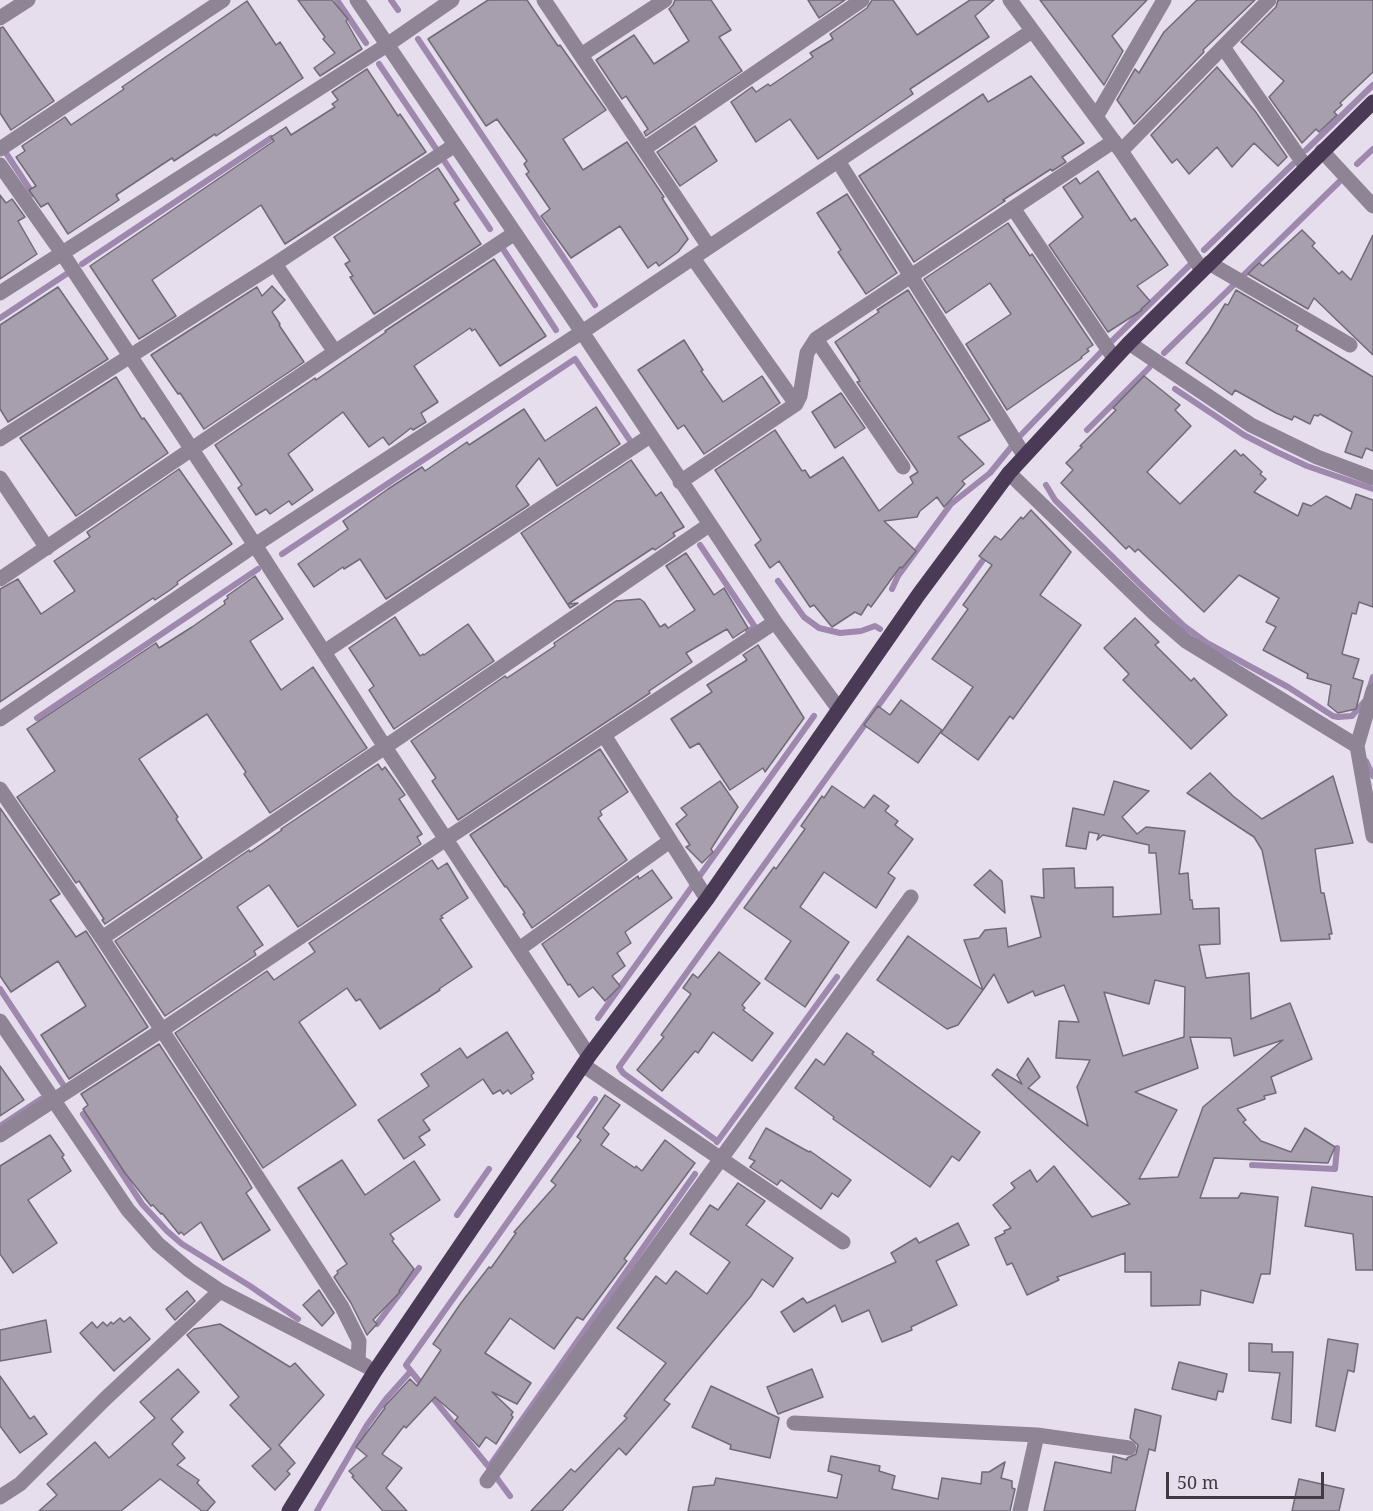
<!DOCTYPE html>
<style>
body{margin:0}
#map{position:relative;width:1373px;height:1511px;overflow:hidden;background:#e6deed;font-family:"Noto Serif",serif}
canvas{display:block}
.scale{position:absolute;left:1166px;top:1472px;width:158px;height:27px;box-sizing:border-box;border:3px solid #3e3b41;border-top:0;padding-left:8px;font-size:18px;line-height:21px;white-space:nowrap;color:#3e3b41;-webkit-text-stroke:4px #e6deed;paint-order:stroke}
</style>
<div id="map">
<canvas width="1373" height="1511"></canvas>
<div class="scale">50 m</div>
</div>
<script>
const context = document.querySelector('canvas').getContext('2d');
context.lineJoin = 'round';
const poly = rows => new Path2D(rows.map(r => 'M' + r).join(''));
function stroke(path, color, width, dash) { context.strokeStyle = color; context.lineWidth = width; context.lineCap = dash ? 'butt' : 'round'; context.setLineDash(dash || []); context.stroke(path); }
function paint(path, color) { context.fillStyle = color; context.fill(path, 'evenodd'); }
const stream = poly([
 [337,0,366,43],
 [391,0,398,10],
 [418,39,595,305],
 [379,64,490,229],
 [2,147,33,194],
 [1306,150,1373,85],
 [1357,164,1373,149],
 [503,249,556,330],
 [1204,250,1293,164],
 [82,264,271,138],
 [0,318,71,271],
 [1112,341,1194,261],
 [1164,353,1339,182],
 [1175,389,1244,435,1277,452,1307,466,1373,489],
 [1087,430,1149,368],
 [1020,436,1102,351],
 [1046,485,1055,500,1140,584,1184,626,1207,643,1288,687,1333,716,1338,717,1352,716,1364,702],
 [700,545,755,627,748,631],
 [282,554,575,359,631,442],
 [778,581,804,617,819,628,840,633,861,631,875,626,880,629],
 [892,589,898,576,951,504,990,473,1012,446],
 [1369,690,1373,677],
 [37,718,258,569],
 [1366,761,1373,776],
 [0,989,64,1086],
 [598,1018,814,716],
 [83,1114,142,1204,167,1231,182,1244,250,1286,298,1319],
 [0,1126,41,1099],
 [717,1141,623,1073,619,1067,983,560],
 [717,1142,837,977],
 [1252,1165,1335,1169,1337,1148],
 [457,1215,489,1169],
 [377,1324,419,1268],
 [491,1464,695,1174],
 [510,1496,488,1466,406,1365,595,1099],
 [317,1511,367,1425,386,1399,411,1371]
]);
const building = poly([
 [298,0,332,0,348,19,346,21,362,49,320,76,314,68,335,53,323,39,325,37,298,0],
 [488,0,527,0,558,46,560,45,606,110,563,139,583,170,627,142,664,197,662,198,688,239,678,252,659,266,656,262,648,268,620,226,571,258,541,216,550,209,526,174,529,172,524,164,527,161,497,119,486,126,428,39,488,0],
 [675,0,711,0,731,30,719,37,742,71,646,136,644,132,648,129,626,96,622,99,596,60,634,35,654,64,689,41,669,9,673,5,675,0],
 [808,0,845,0,819,18,808,0],
 [872,0,893,0,917,35,970,0,994,0,975,16,989,37,910,89,913,94,818,159,790,119,756,142,731,102,752,87,756,92,768,84,770,86,813,57,810,53,833,39,830,34,867,8,872,0],
 [1040,0,1147,0,1112,36,1123,51,1104,85,1040,0],
 [1197,0,1255,0,1203,50,1204,52,1134,124,1117,100,1135,69,1139,73,1164,32,1197,0],
 [1278,0,1373,0,1373,72,1340,103,1342,105,1334,112,1337,115,1319,132,1316,129,1302,143,1269,97,1284,81,1241,42,1276,7,1278,0],
 [247,1,276,45,280,42,303,78,216,136,215,134,174,161,172,158,116,195,119,200,68,234,48,203,41,207,29,190,36,186,16,157,25,151,22,146,65,117,71,125,124,89,122,87,247,1],
 [3,27,54,101,11,130,0,113,0,28,3,27],
 [1217,67,1255,111,1287,157,1278,166,1254,143,1232,167,1217,147,1189,174,1177,159,1172,163,1151,135,1217,67],
 [367,69,398,116,400,114,426,152,285,244,261,205,152,280,176,316,139,339,90,266,274,141,271,137,286,127,291,135,335,107,332,104,338,100,332,92,367,69],
 [1031,76,1084,143,1062,157,1066,162,1052,171,1051,169,1003,200,1005,201,996,207,914,262,859,176,983,94,988,102,1031,76],
 [695,126,717,161,680,186,657,152,695,126],
 [438,168,459,200,454,203,481,244,374,314,350,277,353,276,345,264,350,261,334,237,438,168],
 [1098,171,1131,221,1135,218,1168,265,1137,286,1150,301,1141,309,1142,310,1108,332,1049,245,1083,217,1063,187,1076,178,1080,184,1098,171],
 [847,194,897,273,866,294,838,252,841,250,817,213,847,194],
 [0,195,6,203,12,199,25,217,18,221,37,254,0,279,0,195],
 [1008,223,1030,256,1032,254,1093,345,1087,349,1089,351,1081,357,1082,358,1007,410,966,344,1011,314,990,283,946,313,924,279,1008,223],
 [1302,230,1315,243,1312,246,1339,274,1342,271,1351,280,1373,235,1373,355,1314,298,1308,309,1248,274,1259,263,1263,266,1302,230],
 [494,259,546,336,500,366,475,329,472,331,470,328,414,366,438,402,421,413,426,422,413,430,411,428,389,445,383,437,369,447,343,412,288,454,313,490,292,505,289,501,270,514,266,509,256,515,238,488,242,485,215,445,315,378,316,380,386,332,385,331,494,259],
 [272,286,285,300,272,312,280,324,279,325,304,362,204,429,180,393,178,394,151,355,257,287,262,296,272,286],
 [58,287,108,359,8,422,0,409,0,325,58,287],
 [908,290,990,420,958,437,984,464,962,481,965,484,944,507,937,497,920,511,917,517,884,521,916,551,902,568,900,567,871,607,868,604,861,615,855,612,832,627,814,605,810,607,779,561,770,568,755,545,761,540,715,470,775,430,802,471,805,470,810,478,843,457,879,511,913,483,910,477,918,472,857,382,860,381,835,342,879,312,877,310,908,290],
 [1236,290,1298,326,1296,330,1373,377,1373,451,1366,448,1362,458,1345,452,1352,432,1320,414,1318,416,1314,415,1310,424,1294,416,1292,420,1276,413,1235,390,1232,395,1186,363,1209,331,1225,304,1228,305,1236,290],
 [684,340,703,370,701,371,723,402,762,376,780,403,704,454,684,425,678,429,638,370,684,340],
 [1144,376,1180,405,1175,410,1191,426,1147,472,1180,504,1235,450,1241,456,1243,454,1262,472,1260,474,1266,479,1254,492,1298,516,1303,503,1311,506,1326,496,1351,509,1356,494,1373,500,1373,607,1359,602,1356,614,1352,613,1342,654,1359,659,1353,678,1363,681,1356,709,1338,713,1328,705,1331,685,1307,678,1308,674,1263,650,1276,627,1266,622,1279,598,1239,575,1204,612,1138,549,1135,552,1129,546,1126,549,1061,483,1073,470,1066,463,1082,447,1080,446,1116,410,1113,408,1144,376],
 [116,377,142,419,144,418,168,453,76,516,20,438,116,377],
 [841,393,865,428,835,448,812,412,841,393],
 [596,407,620,444,557,486,539,458,516,486,529,505,386,599,360,559,344,569,343,567,314,587,298,564,348,529,343,521,388,489,422,467,425,471,467,442,469,445,524,409,545,441,596,407],
 [631,460,656,496,661,492,684,527,673,533,675,536,655,550,653,548,568,604,578,603,570,608,521,533,631,460],
 [179,469,232,544,177,582,178,584,170,590,155,600,153,598,0,702,0,589,18,579,41,614,75,591,54,561,90,537,87,532,179,469],
 [1031,510,1071,552,1040,595,1081,625,1013,719,1010,716,978,760,941,733,973,687,932,659,968,609,963,605,992,565,979,556,995,536,1001,540,1021,517,1023,519,1031,510],
 [686,553,714,595,724,588,748,628,733,638,727,629,686,653,692,662,649,691,650,693,458,820,432,781,436,778,411,741,505,676,507,678,555,646,554,643,616,601,640,599,644,602,660,627,665,624,668,628,695,610,666,566,686,553],
 [255,576,283,619,250,641,281,690,313,667,367,748,270,813,244,774,246,772,207,714,175,735,139,759,178,817,176,819,202,858,105,924,102,920,104,919,79,881,76,883,17,797,55,771,27,729,156,643,159,648,192,627,225,604,224,601,228,598,227,596,255,576],
 [395,617,420,656,423,654,424,655,468,624,494,661,394,729,369,690,374,686,349,648,395,617],
 [1135,618,1159,642,1155,645,1191,681,1194,678,1227,715,1191,749,1123,680,1129,674,1104,648,1135,618],
 [758,645,804,718,765,772,763,768,730,790,699,743,690,748,671,719,712,692,707,685,747,660,743,655,758,645],
 [901,700,942,730,918,763,864,725,878,706,890,715,901,700],
 [600,749,628,792,600,811,602,815,598,818,627,860,532,928,523,914,525,913,506,886,505,887,470,835,600,749],
 [378,764,382,770,385,767,405,795,399,799,422,834,417,837,421,844,298,927,269,885,237,907,263,945,254,951,256,955,165,1016,115,941,249,850,250,852,282,830,281,829,378,764],
 [1210,773,1233,796,1262,819,1333,776,1353,843,1315,849,1321,893,1324,893,1332,934,1329,934,1330,939,1281,941,1262,850,1254,837,1187,793,1210,773],
 [720,781,738,807,711,849,713,852,702,863,686,847,690,845,676,824,687,815,681,808,720,781],
 [1114,781,1149,791,1122,817,1137,834,1146,827,1185,831,1179,874,1188,873,1190,900,1192,900,1193,909,1219,908,1220,944,1199,945,1206,978,1249,973,1251,1019,1290,1003,1312,1059,1271,1077,1276,1093,1264,1096,1265,1099,1237,1109,1246,1120,1243,1122,1261,1141,1291,1152,1305,1128,1335,1147,1328,1163,1214,1158,1200,1198,1238,1198,1241,1193,1278,1197,1270,1274,1261,1274,1253,1303,1201,1290,1200,1305,1151,1306,1151,1272,1125,1272,1125,1253,1057,1277,1059,1280,1027,1295,1012,1263,1007,1265,995,1238,1005,1233,1004,1231,1011,1228,993,1205,1015,1188,1011,1183,1030,1170,1037,1182,1054,1166,1092,1217,1130,1204,992,1075,997,1069,1022,1084,1017,1075,1028,1058,1040,1077,1028,1088,1088,1126,1077,1087,1090,1060,1056,1058,1059,1021,1079,1022,1064,985,1035,996,1033,991,1008,1003,994,974,983,990,964,940,979,938,985,930,1006,928,1008,947,1041,937,1031,896,1044,898,1043,869,1074,868,1075,888,1113,887,1113,917,1161,914,1156,853,1149,853,1149,845,1103,835,1097,840,1099,834,1089,832,1086,849,1066,846,1073,808,1104,815,1114,781],
 [1155,980,1185,987,1184,1037,1123,1056,1104,992,1149,1004,1155,980],
 [1190,1037,1231,1038,1234,1056,1283,1040,1203,1107,1178,1177,1139,1179,1177,1110,1135,1092,1198,1068,1190,1037],
 [832,786,864,808,874,795,889,806,885,811,898,821,895,825,913,839,888,873,895,878,876,908,824,872,800,907,849,942,805,1007,765,979,791,941,744,908,774,867,776,869,805,829,801,826,822,796,824,798,832,786],
 [0,808,60,894,50,900,76,937,86,931,148,1027,69,1079,41,1035,86,1006,58,961,11,992,0,976,0,808],
 [432,860,438,869,447,863,468,898,441,916,443,918,440,919,472,967,439,989,440,990,380,1029,360,999,356,1001,347,988,299,1022,356,1105,263,1168,175,1033,267,971,274,980,315,952,309,943,432,860],
 [652,870,672,898,625,932,631,943,617,953,625,966,612,976,620,986,605,1001,593,987,579,997,570,984,568,985,542,944,638,876,639,879,652,870],
 [990,870,1002,881,1005,913,974,885,990,870],
 [908,936,983,990,958,1025,947,1029,877,980,908,936],
 [719,952,760,983,742,1005,745,1008,743,1010,773,1033,752,1061,713,1032,698,1053,695,1051,662,1091,637,1070,664,1037,661,1035,691,994,683,988,693,974,698,978,719,952],
 [507,1032,534,1073,531,1075,533,1079,511,1094,508,1090,503,1094,500,1090,493,1094,483,1079,423,1120,430,1130,419,1137,425,1145,404,1159,378,1120,429,1086,421,1074,460,1048,467,1058,507,1032],
 [847,1033,874,1052,872,1054,980,1132,959,1161,952,1156,930,1187,833,1119,834,1117,795,1088,816,1059,824,1065,847,1033],
 [159,1044,247,1179,252,1188,246,1193,270,1230,223,1260,201,1222,184,1235,181,1232,179,1234,162,1213,161,1214,153,1205,151,1206,125,1173,83,1109,88,1105,81,1094,159,1044],
 [0,1066,24,1100,0,1116,0,1066],
 [605,1095,620,1105,603,1128,609,1134,601,1145,635,1168,636,1166,642,1171,665,1140,695,1163,624,1259,627,1261,606,1289,583,1320,577,1317,554,1349,510,1318,485,1353,531,1383,517,1404,492,1392,513,1412,511,1415,513,1417,496,1444,486,1437,479,1447,455,1421,458,1417,435,1397,406,1428,404,1426,382,1454,402,1468,386,1488,407,1511,383,1511,352,1477,354,1476,349,1471,367,1456,356,1447,385,1408,384,1407,410,1379,417,1386,441,1350,433,1344,461,1303,489,1267,491,1268,516,1233,514,1232,556,1185,551,1181,581,1140,577,1137,605,1095],
 [766,1128,809,1152,810,1151,851,1180,838,1197,832,1193,821,1209,781,1180,777,1185,750,1167,755,1161,749,1158,766,1128],
 [50,1135,64,1155,62,1157,71,1171,28,1200,57,1243,13,1273,0,1254,0,1166,50,1135],
 [342,1160,365,1195,414,1161,440,1200,390,1234,394,1239,392,1241,414,1269,399,1291,400,1292,373,1320,377,1324,367,1335,351,1303,334,1277,338,1273,337,1271,347,1264,298,1188,342,1160],
 [738,1183,765,1201,746,1225,793,1258,773,1287,762,1279,751,1296,664,1400,670,1404,626,1455,619,1448,562,1511,531,1511,571,1469,575,1472,627,1418,624,1416,666,1363,617,1328,656,1276,666,1284,676,1271,707,1294,730,1262,690,1234,710,1205,718,1210,738,1183],
 [1312,1187,1373,1197,1373,1270,1356,1270,1353,1234,1305,1226,1312,1187],
 [958,1223,969,1245,936,1261,957,1305,911,1327,912,1330,882,1342,869,1310,842,1322,835,1305,794,1332,781,1312,803,1298,807,1303,896,1262,891,1253,916,1238,919,1243,958,1223],
 [319,1290,334,1313,322,1326,303,1305,319,1290],
 [187,1291,195,1301,175,1320,166,1309,187,1291],
 [130,1317,150,1339,114,1371,80,1333,92,1322,97,1328,103,1322,107,1326,111,1322,113,1324,120,1318,124,1322,130,1317],
 [46,1320,51,1352,0,1361,0,1330,46,1320],
 [220,1324,290,1367,295,1363,324,1395,279,1445,295,1463,287,1471,290,1474,275,1490,252,1466,271,1449,230,1405,239,1397,187,1335,194,1329,220,1324],
 [1328,1339,1358,1344,1354,1372,1348,1370,1335,1431,1316,1426,1328,1339],
 [1249,1343,1272,1344,1272,1352,1293,1352,1291,1423,1272,1419,1280,1373,1249,1371,1249,1343],
 [1179,1362,1227,1374,1223,1392,1218,1391,1216,1400,1172,1389,1179,1362],
 [178,1369,199,1392,171,1419,183,1432,172,1444,185,1458,177,1465,199,1480,197,1483,215,1502,207,1511,202,1511,160,1479,121,1511,39,1511,57,1495,47,1484,95,1442,109,1458,155,1418,140,1402,178,1369],
 [812,1369,823,1397,778,1414,767,1387,812,1369],
 [0,1376,30,1419,34,1416,47,1434,20,1453,0,1426,0,1376],
 [711,1386,779,1418,770,1458,730,1449,731,1445,692,1427,711,1386],
 [1135,1409,1161,1416,1155,1451,1149,1449,1135,1511,1044,1511,1055,1462,1111,1473,1113,1456,1127,1460,1127,1458,1136,1454,1138,1445,1130,1438,1135,1409],
 [831,1456,880,1466,879,1471,895,1476,892,1489,938,1499,942,1478,981,1484,982,1472,989,1472,1005,1462,1001,1478,1012,1481,1012,1488,1015,1489,1010,1511,688,1511,693,1487,714,1485,716,1478,837,1498,842,1475,828,1471,831,1456],
 [1299,1479,1344,1489,1339,1511,1292,1511,1299,1479]
]);
const minor = poly([
 [357,0,582,332,775,622,838,708],
 [544,0,709,247],
 [1010,0,1121,151,1202,270],
 [0,18,28,0],
 [1223,47,1306,167],
 [581,55,665,0],
 [1096,117,1164,0],
 [0,149,223,0],
 [644,149,862,0],
 [1121,151,1269,0],
 [1322,151,1373,206],
 [838,161,1024,455],
 [0,165,62,253,255,545,385,747,589,1056],
 [1013,208,1114,358],
 [693,258,796,404],
 [1209,263,1350,345],
 [275,264,335,352],
 [0,293,387,45,452,0],
 [816,339,903,467],
 [1129,343,1251,425,1317,457,1373,478],
 [0,439,275,264,455,145],
 [1009,473,1156,615,1186,641,1357,746,1373,836],
 [0,478,47,548],
 [680,482,796,404,800,396,807,353,816,339,1114,141],
 [0,579,335,352,515,233],
 [324,652,650,436],
 [0,719,255,545,582,332,1032,31],
 [604,735,707,899],
 [1357,746,1373,691],
 [0,789,102,938,342,1307,359,1341,358,1362],
 [102,938,385,747,709,525],
 [519,949,670,841],
 [0,1021,128,1210,158,1244,189,1270,220,1291,366,1366],
 [583,1065,843,1242],
 [0,1135,162,1030,446,839,775,622],
 [794,1423,1037,1435,1129,1448],
 [487,1481,911,897],
 [0,1497,20,1484,105,1399,220,1291],
 [1020,1511,1037,1435]
]);
const major = poly([
 [289,1511,375,1371,589,1056,707,899,919,594,1009,473,1129,343,1373,102]
]);
stroke(stream, '#9e88ae', 6);
paint(building, '#a79fad');
stroke(building, '#716a77', 1.5);
stroke(minor, '#8e8495', 15);
stroke(major, '#4a3a56', 15);
</script>
